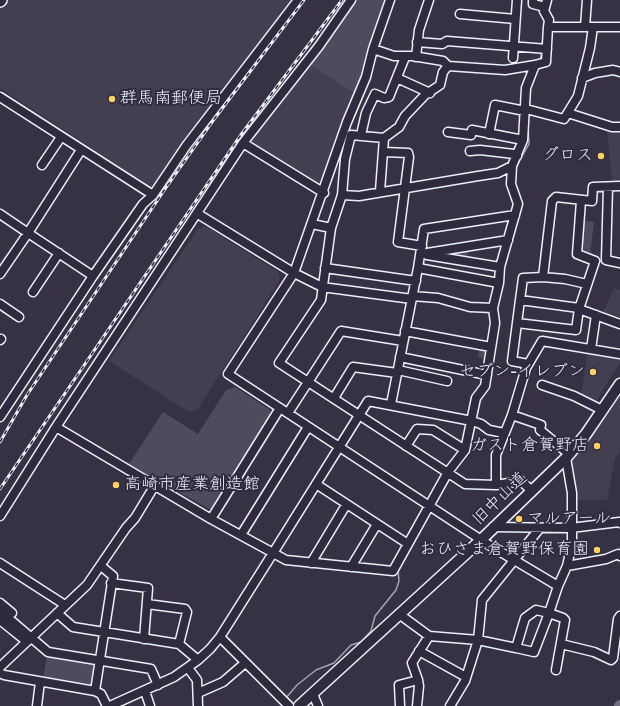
<!DOCTYPE html>
<meta charset="utf-8">
<style>
body{margin:0}
canvas{display:block;background:#363244}
</style>
<canvas width="620" height="706"></canvas>
<script>
const context = document.querySelector('canvas').getContext('2d');
context.lineJoin = 'round';
function paint(path, color) { context.fillStyle = color; context.fill(path, 'evenodd'); }
const poly = rows => new Path2D(rows.map(r => 'M' + r).join(''));
function stroke(path, color, width, dash) { context.strokeStyle = color; context.lineWidth = width; context.lineCap = dash ? 'butt' : 'round'; context.setLineDash(dash || []); context.stroke(path); }
function write(font, color, halo, rows, align = 'center') {
  context.font = font + ' Itim,"Klee One",sans-serif'; context.lineWidth = 4; context.setLineDash([]); context.textBaseline = 'middle'; context.strokeStyle = halo; context.fillStyle = color; for (const [text, x, y, turn = 0] of rows) {
    context.save(); context.translate(x, y); context.rotate((+turn || 0) * Math.PI / 180); context.textAlign = isNaN(turn) ? turn : align; if (halo) context.strokeText(text, 0, 0); context.fillText(text, 0, 0); context.restore();
  }
}
const built = poly([
 [7,0,296,0,154,189,0,88,0,8],
 [310,65,354,93,342,122,321,185,318,187,251,145,251,141],
 [607,128,620,129,620,183,612,184],
 [205,226,278,272,280,280,197,410,189,412,109,361,198,229],
 [614,288,620,290,620,322,601,316],
 [588,350,620,356,620,362,595,403,581,396],
 [620,389,620,452,615,458,607,500,575,500,569,459]
]);
const green = poly([
 [356,0,385,0,367,50,362,77,354,93,310,65],
 [581,220,594,222,590,256,580,253],
 [469,249,467,260,430,254],
 [480,348,488,349,487,359,478,357],
 [235,387,270,410,270,415,212,509,209,509,129,464,163,412,198,434,226,390],
 [47,655,95,664,93,686,90,688,43,680]
]);
const stream = poly([
 [542,45,544,29],
 [540,61,542,51],
 [529,95,530,107],
 [515,169,529,144,528,126],
 [438,499,450,477],
 [419,532,427,518],
 [286,698,297,685,316,670,334,663,351,645,361,642,371,631,375,616,396,590,399,581,398,570]
]);
const river = poly([
 [619,706,620,705]
]);
const minor = poly([
 [390,0,373,49,366,77,347,122,294,273,228,374,489,545,558,586],
 [533,0,533,4,545,7],
 [547,0,544,11,549,20,548,27],
 [460,14,515,19],
 [585,27,587,0],
 [417,42,442,44,447,41,547,49],
 [373,49,394,56,413,56,443,61,448,66],
 [416,57,419,30,429,0],
 [513,58,517,0],
 [397,78,430,93],
 [582,78,595,73,613,70,620,72],
 [0,97,153,195],
 [526,109,564,119,578,96,590,48,593,27],
 [568,113,612,127,620,127],
 [448,132,471,135,472,130,523,140],
 [489,134,495,105,525,111],
 [361,135,366,113,375,94,384,98,389,97,405,57],
 [243,143,324,193],
 [470,151,480,150,514,154,517,156],
 [384,152,408,153,409,157,398,242,422,246],
 [42,165,61,137],
 [608,187,606,260,620,263],
 [380,191,384,138],
 [342,195,359,196,478,176,498,173,512,166],
 [581,201,577,254,595,261,579,309,620,324],
 [0,214,28,233,81,150],
 [198,214,294,273,322,287,412,299],
 [312,224,331,228],
 [421,254,508,240],
 [427,255,500,267],
 [325,268,416,281],
 [418,268,499,283],
 [0,274,28,233,93,276],
 [543,277,523,278,520,300,579,308],
 [587,284,565,279,543,277,552,201,556,197,592,201,593,187,620,186],
 [33,292,59,253],
 [412,296,438,298,470,307,493,308],
 [520,300,512,361,528,364],
 [0,304,19,317],
 [517,323,576,330,579,309],
 [405,331,491,347],
 [0,340,1,339],
 [591,349,596,315],
 [400,357,487,375],
 [398,370,447,381],
 [542,385,574,396,602,410],
 [334,398,353,367,397,373],
 [391,404,418,268,424,229,515,215],
 [288,413,341,331,403,341],
 [512,415,541,425,540,430,569,454],
 [0,417,93,276,143,204,153,195,186,146,298,0],
 [56,427,211,519,286,560,393,571,448,472,465,450,476,398,485,386,495,323,493,308,499,283,500,267,518,204,511,184,512,166,523,140,526,88,535,65,546,62,548,27,620,27],
 [406,446,417,429,433,430,465,450],
 [316,484,408,544],
 [496,485,496,455,512,415,526,368,542,341,620,354],
 [532,491,521,481,496,485,465,484,279,363,321,300,331,228,342,195,345,159,351,135,384,138,399,127,405,116,425,95,440,85,443,72,448,66,505,70,535,65],
 [0,516,56,427,243,143,319,46,351,0],
 [211,519,280,408],
 [493,527,571,528,619,522,620,523],
 [241,535,308,427],
 [0,563,65,605],
 [311,563,346,505],
 [567,566,606,559,618,554,620,556],
 [351,567,377,524],
 [111,583,148,588,144,639],
 [0,603,12,613],
 [147,604,185,609,187,612,179,644],
 [0,611,48,652,151,669,158,685],
 [57,613,73,627,179,644,198,660],
 [399,614,429,636,478,640,516,648,525,618,536,610,549,613,558,586,567,566,572,544,572,493,566,458],
 [0,620,26,641],
 [220,637,289,706],
 [561,644,594,652,611,660,613,658,618,619,620,616],
 [516,648,534,652,549,613,563,618,565,620,556,670],
 [419,651,466,677],
 [0,667,87,585,126,528,135,518,155,485],
 [188,668,197,680,198,706],
 [0,673,4,675,95,691,101,694,107,706],
 [95,691,113,576,101,566],
 [145,691,150,706],
 [198,693,223,682,245,663],
 [313,694,318,706],
 [37,706,40,682],
 [110,706,174,677,198,660,210,649,220,637,273,553,368,401,472,421,481,424,489,430,504,433],
 [400,706,399,685,418,680,412,663,429,636],
 [417,706,419,686,418,680],
 [450,706,465,681,478,640,482,600,540,528]
]);
const major = poly([
 [299,706,482,539,566,458,586,434,620,384]
]);
const highway = poly([
 [0,1,1,0]
]);
const rail = poly([
 [0,442,27,395,165,189,215,118,304,0],
 [0,489,240,136,342,0]
]);
const markers = [
 [112,99,4,"#ffd166"],
 [601,156,4,"#ffd166"],
 [593,372,4,"#ffd166"],
 [597,446,4,"#ffd166"],
 [116,485,4,"#ffd166"],
 [519,519,4,"#ffd166"],
 [597,550,4,"#ffd166"]
];
const poiNames = [
 ["群馬南郵便局",120,99,"left"],
 ["グロス",593,156],
 ["セブン-イレブン",585,372],
 ["ガスト倉賀野店",589,446],
 ["高崎市産業創造館",124,485,"left"],
 ["マルアール",527,519,"left"],
 ["おひさま倉賀野保育園",589,550]
];
const streetNames = [
 ["旧中山道",500,499,-44]
];
paint(built, '#433f51');
paint(green, '#4d4b5c');
stroke(stream, '#a0a4af', 1.5);
stroke(river, '#70717f', 10);
stroke(minor, '#e8f1f8', 11);
stroke(major, '#e8f1f8', 13);
stroke(highway, '#e8f1f8', 14);
stroke(minor, '#2f2a3d', 8);
stroke(major, '#2f2a3d', 10);
stroke(highway, '#2f2a3d', 11);
stroke(rail, '#e8f1f8', 3);
stroke(rail, '#2f2a3d', 1.5, [4.5]);
for (const [x, y, r, color] of markers) { const dot = new Path2D(); dot.arc(x, y, r, 0, 2 * Math.PI); context.fillStyle = color; context.fill(dot); stroke(dot, '#2f2a3d', 1.5); }
write('17px', '#e8f1f8', '#2f2a3d', poiNames, 'right');
write('17px', '#e8f1f8', '#2f2a3d', streetNames);
</script>
